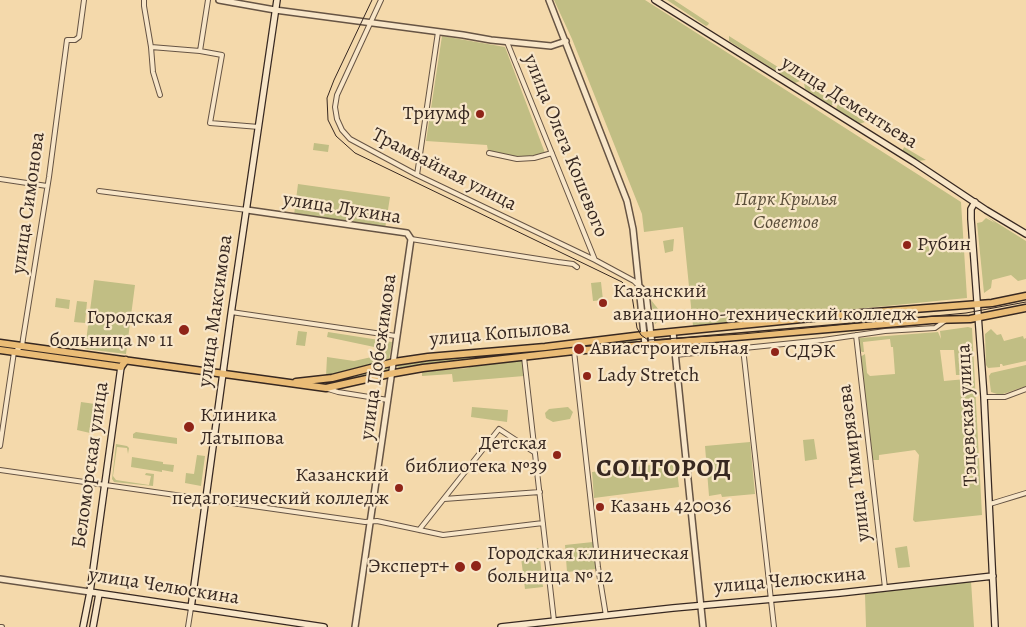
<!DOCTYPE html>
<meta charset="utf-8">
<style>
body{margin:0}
canvas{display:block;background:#f4d9ab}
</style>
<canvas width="1026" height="627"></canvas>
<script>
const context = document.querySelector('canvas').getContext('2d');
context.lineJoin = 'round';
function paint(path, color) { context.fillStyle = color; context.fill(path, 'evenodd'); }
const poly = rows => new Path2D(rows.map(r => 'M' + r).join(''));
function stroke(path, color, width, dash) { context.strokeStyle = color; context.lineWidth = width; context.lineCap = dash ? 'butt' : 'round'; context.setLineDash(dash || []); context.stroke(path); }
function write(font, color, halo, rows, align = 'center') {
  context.font = font + ' Alegreya,serif'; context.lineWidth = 4.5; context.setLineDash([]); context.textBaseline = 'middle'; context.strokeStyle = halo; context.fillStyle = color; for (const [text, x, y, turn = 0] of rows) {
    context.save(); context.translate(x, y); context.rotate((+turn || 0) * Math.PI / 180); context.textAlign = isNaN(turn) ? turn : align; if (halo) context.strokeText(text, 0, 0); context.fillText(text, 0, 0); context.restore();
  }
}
const green = poly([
 [554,0,645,0,961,202,967,298,754,319,749,311,742,310,731,312,728,316,728,322,693,326,683,227,644,232,642,214,572,39],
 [667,0,674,0,709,23,708,25,706,26],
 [442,36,505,47,545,153,525,157,507,156,488,151,487,145,426,141],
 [729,36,800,81,795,83,729,41],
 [804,83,835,103,831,106,805,89],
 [838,104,865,122,859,124,836,109],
 [314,143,329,145,328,152,313,150],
 [904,147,926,160,918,161,902,152],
 [298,184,390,197,385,229,294,215],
 [986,216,1026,241,1026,279,1018,281,1011,275,992,280,991,288,984,293,977,223,982,222,986,218,995,223],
 [674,239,673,251,665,253,663,241],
 [94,280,135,285,126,354,85,349],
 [601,282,603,300,593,301,591,283],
 [56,298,70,300,69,309,55,307],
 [651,300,659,310,660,313,661,313,662,318,655,324],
 [77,301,87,302,85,323,74,322],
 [968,327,972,328,982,515,915,522,913,520,919,455,915,450,879,455,879,460,872,460,860,357,865,354,867,373,870,376,895,374,893,347,891,347,890,339,863,342,864,352,862,352,859,350,858,341,860,338,938,332,941,339,940,331],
 [940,350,954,350,956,375,966,375,966,379,944,381],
 [991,329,997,335,1001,334,1004,341,1023,336,1024,339,1026,338,1026,361,1003,366,1002,364,1000,364,1000,367,988,368,986,365,985,334],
 [298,331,307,332,305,346,296,345],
 [328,332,392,342,389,359,326,376,327,357,354,361,376,356,379,348,327,337],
 [626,340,637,340,638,341,401,368,397,367,398,364,400,363],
 [521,360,523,361,524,376,453,382,452,374,422,376,422,372,468,368,471,365,504,363],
 [1026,365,1026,386,1000,395,991,392,989,376,991,373],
 [388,367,390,367,390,370,347,382,328,385,316,384,339,381],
 [81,402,95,404,90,433,77,430],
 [472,407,508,410,507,422,471,417],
 [568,407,573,412,570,419,553,422,546,418,545,413,549,409],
 [136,432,177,438,177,444,133,438,133,434],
 [814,439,817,459,805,461,803,440],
 [750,442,755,494,722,497,721,494,709,496,705,446],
 [116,444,127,446,129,448,128,454,127,448,117,447,113,476,116,480,149,485,151,476,145,475,146,473,154,474,153,486,114,482,112,479],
 [197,455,205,456,201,486,185,483,186,473,194,474],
 [132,457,163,462,163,464,174,465,173,472,162,470,162,472,131,467],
 [676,462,679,487,594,498,592,472],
 [593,542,596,569,567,572,565,545],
 [907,546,910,567,898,568,895,548],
 [539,548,543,587,525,589,520,550],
 [971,581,974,627,866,627,865,594]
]);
const minor = poly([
 [144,0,144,6,151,47,153,72,160,95],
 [381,0,337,95,335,107,337,119,342,130,350,139,417,175,595,260,634,281,639,286],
 [507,42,595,260],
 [151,47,200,51,222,55,210,123,259,127],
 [200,51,208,0],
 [489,153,517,159,534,158,552,153],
 [417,175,438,32],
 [0,179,47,186],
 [99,191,247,210],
 [411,239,558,262,573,264,577,267],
 [231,312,396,336],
 [856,335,885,588],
 [743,348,774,627],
 [574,351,598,567,606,616],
 [675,355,823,340,885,331,935,328,946,320],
 [524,357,554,621],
 [328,389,338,392,388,400],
 [984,397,1005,397,1026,389],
 [0,446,14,352,22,346,23,339,49,177,67,40,75,40,79,37,84,0],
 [0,470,365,522,377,521,443,535,543,523],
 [444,499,540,492],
 [990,504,1026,493],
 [419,530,499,429,534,452],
 [0,627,2,627],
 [188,627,191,608]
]);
const tertiary = poly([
 [219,0,275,10,463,35,491,40,551,46,566,41],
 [549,0,627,201,633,229,645,345],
 [247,210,407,233,411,239,355,627],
 [639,286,646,293,652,344],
 [673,332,703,627],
 [0,579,90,592]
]);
const secondary = poly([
 [655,0,914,162,986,210,1026,234],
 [975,202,971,209,971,219,984,397,995,627],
 [90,592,324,627],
 [191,608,231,314,277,0],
 [83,627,90,592,121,367],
 [93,627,99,594],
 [501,627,673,608,840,593,993,576]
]);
const primary = poly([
 [0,343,326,388,389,374,423,368,574,351,932,320,970,319,1026,308],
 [0,350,121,367,126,360],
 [296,382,332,378,394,362,428,357,545,347,651,334,862,313,992,303,1026,296]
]);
const tram = poly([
 [372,0,334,80,327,98,328,120,336,136,355,153,622,282,628,288,632,296,637,328,641,335,648,340,742,334,966,313,1026,302]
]);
const markers = [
 [480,114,5,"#8f2418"],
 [907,245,5,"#8f2418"],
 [603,303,5,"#8f2418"],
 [184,330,6,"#8f2418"],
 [579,349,6,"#8f2418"],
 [775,352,5,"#8f2418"],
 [587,376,5,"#8f2418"],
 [189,427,6,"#8f2418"],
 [557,455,5,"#8f2418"],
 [399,488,5,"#8f2418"],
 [600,507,5,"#8f2418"],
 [476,566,6,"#8f2418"],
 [460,567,6,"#8f2418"]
];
const streetNames = [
 ["улица Дементьева",849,103,32],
 ["улица Олега Кошевого",565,146,68],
 ["Трамвайная улица",444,170,27],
 ["улица Симонова",29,203,-82],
 ["улица Лукина",342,209,9],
 ["улица Максимова",216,311,-82],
 ["улица Копылова",500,334,-5],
 ["улица Побежимова",379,357,-82],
 ["Тэцевская улица",968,415,-93],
 ["улица Тимирязева",855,463,-97],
 ["Беломорская улица",91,465,-82],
 ["улица Челюскина",790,581,-5],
 ["улица Челюскина",164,587,9]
];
const poiNames = [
 ["Триумф",470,114,"right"],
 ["Рубин",917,245],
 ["Казанский",613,292],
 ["авиационно-технический колледж",613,315],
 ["Городская",173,318,"right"],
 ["больница № 11",173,341,"right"],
 ["Авиастроительная",590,349],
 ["СДЭК",785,352],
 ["Lady Stretch",597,376],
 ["Клиника",200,416],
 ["Латыпова",200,439],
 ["Детская",547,444,"right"],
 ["библиотека №39",547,467,"right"],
 ["Казанский",389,476,"right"],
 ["педагогический колледж",389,499,"right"],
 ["Казань 420036",610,507],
 ["Городская клиническая",487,554],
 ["больница № 12",487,577],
 ["Эксперт+",449,567,"right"]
];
const parkNames = [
 ["Парк Крылья",786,200],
 ["Советов",786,223]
];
const districtNames = [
 ["СОЦГОРОД",664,470]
];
paint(green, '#c1be84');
stroke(minor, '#665444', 6);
stroke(tertiary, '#665444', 8);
stroke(secondary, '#372821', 8);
stroke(primary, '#372821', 9);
stroke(minor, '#f8e6c8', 4);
stroke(tertiary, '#f8e6c8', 5);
stroke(secondary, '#f8e6c8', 5.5);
stroke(primary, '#eabc76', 6);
stroke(tram, '#372821', 1);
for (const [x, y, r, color] of markers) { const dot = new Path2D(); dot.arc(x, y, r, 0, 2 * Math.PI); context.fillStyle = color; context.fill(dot); stroke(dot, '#f8e6c8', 2); }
write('20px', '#372821', '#f8e6c8', streetNames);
write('20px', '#372821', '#f8e6c8', poiNames, 'left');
write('italic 20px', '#5a4e3a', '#f8e6c8', parkNames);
context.letterSpacing = '1px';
write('bold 25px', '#372821', '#f8e6c8', districtNames);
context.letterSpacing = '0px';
</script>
